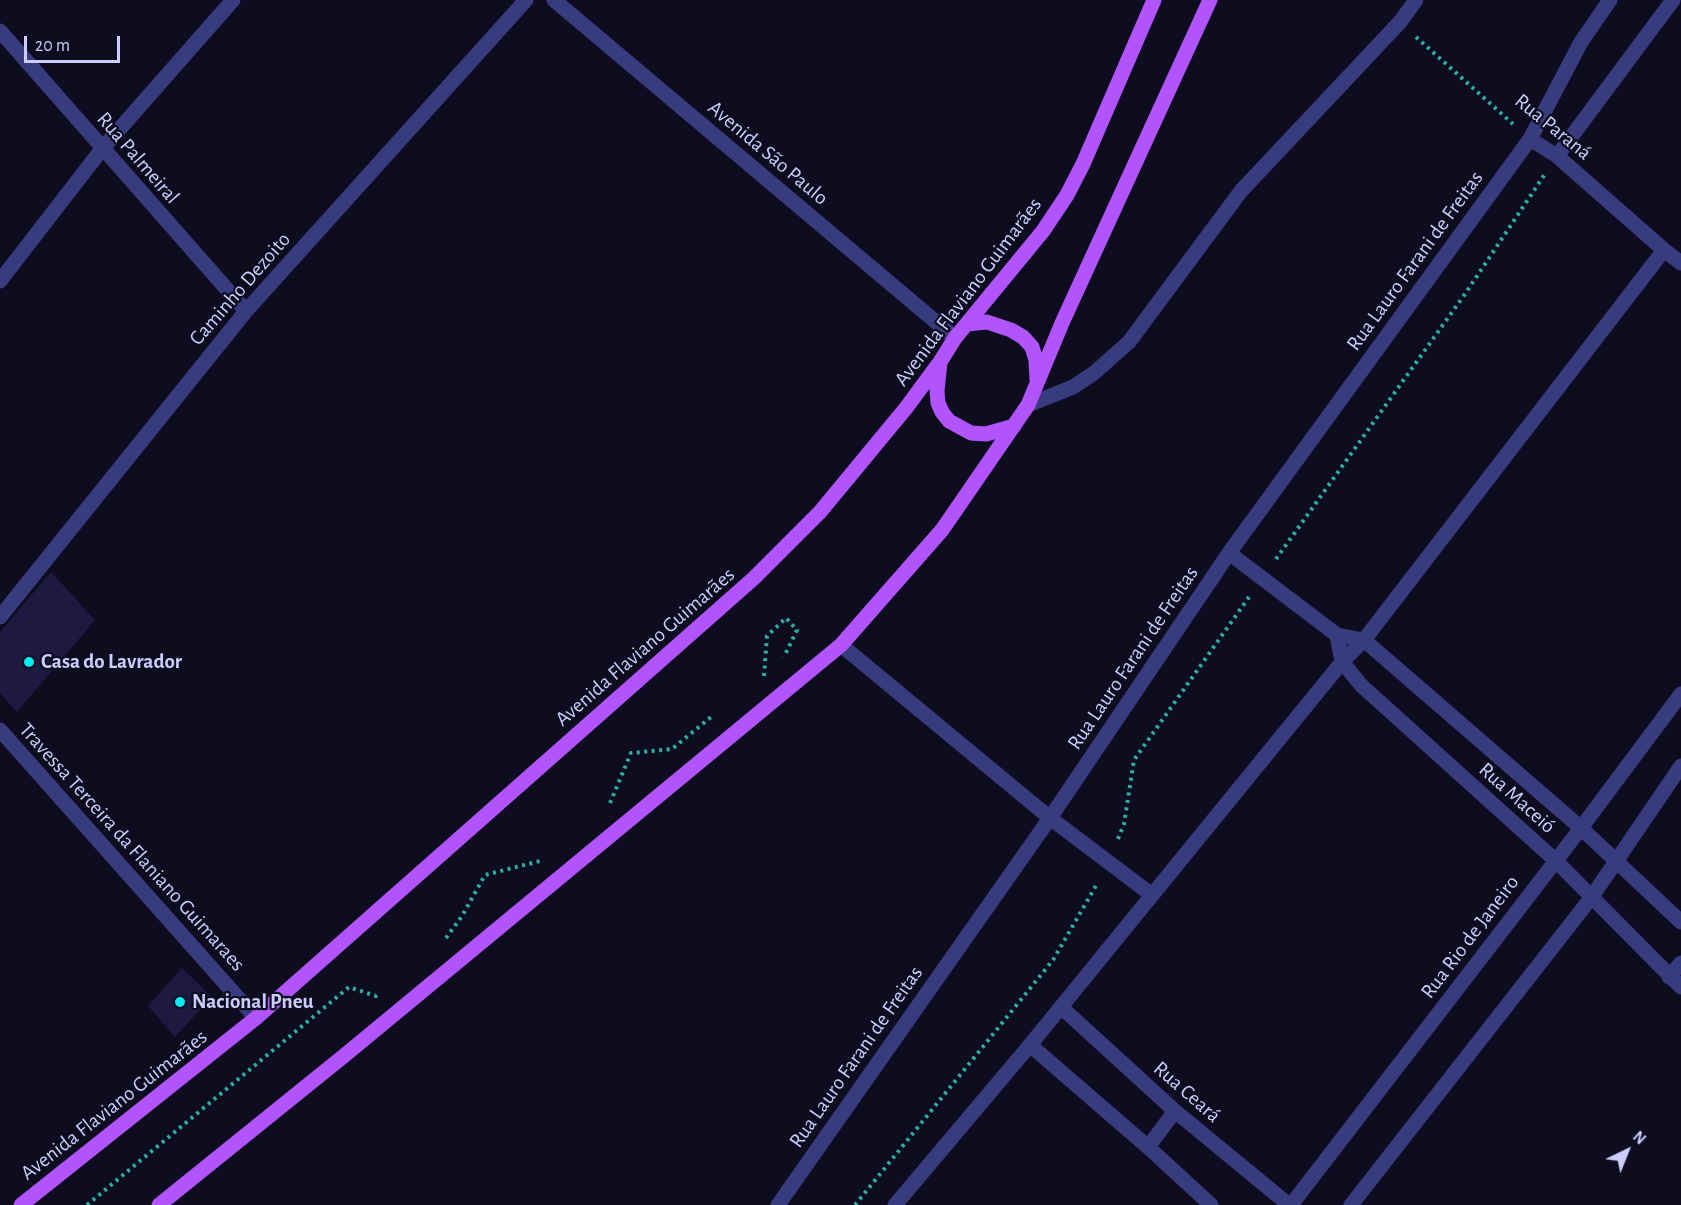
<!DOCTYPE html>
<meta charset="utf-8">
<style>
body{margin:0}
#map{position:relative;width:1681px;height:1205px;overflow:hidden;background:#0e0d1f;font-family:"Alegreya Sans",sans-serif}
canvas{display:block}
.north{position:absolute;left:1597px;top:1121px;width:60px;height:60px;-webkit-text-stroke:4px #0e0d1f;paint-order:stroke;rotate:43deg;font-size:16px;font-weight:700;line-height:24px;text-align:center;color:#ceccfe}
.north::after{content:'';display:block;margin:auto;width:21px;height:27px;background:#ceccfe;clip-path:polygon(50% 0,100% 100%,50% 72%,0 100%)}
.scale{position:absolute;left:24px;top:36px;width:96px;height:27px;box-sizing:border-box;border:3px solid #ceccfe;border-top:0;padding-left:8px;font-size:18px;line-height:21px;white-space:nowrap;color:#ceccfe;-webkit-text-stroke:4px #0e0d1f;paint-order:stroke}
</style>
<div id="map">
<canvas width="1681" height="1205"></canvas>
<div class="north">N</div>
<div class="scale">20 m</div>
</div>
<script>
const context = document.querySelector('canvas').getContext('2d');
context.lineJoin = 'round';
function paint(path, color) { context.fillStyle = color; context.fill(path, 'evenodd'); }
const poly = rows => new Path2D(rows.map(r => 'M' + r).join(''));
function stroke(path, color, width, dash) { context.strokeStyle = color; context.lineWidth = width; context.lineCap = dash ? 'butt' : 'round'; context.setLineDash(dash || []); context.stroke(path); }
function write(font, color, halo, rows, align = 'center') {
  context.font = font + ' "Alegreya Sans",sans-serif'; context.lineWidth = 4.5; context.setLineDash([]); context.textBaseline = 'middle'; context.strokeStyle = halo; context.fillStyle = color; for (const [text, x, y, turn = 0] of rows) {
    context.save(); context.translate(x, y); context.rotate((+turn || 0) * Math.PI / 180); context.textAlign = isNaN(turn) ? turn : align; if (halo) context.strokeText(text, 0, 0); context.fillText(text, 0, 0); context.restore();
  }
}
const building = poly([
 [51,572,95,620,17,712,0,693,0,632],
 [182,968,212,997,175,1037,148,1006]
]);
const path = poly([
 [1416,37,1513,124],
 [1276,559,1465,294,1545,174],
 [764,676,767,636,786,618,797,630,784,657],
 [610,803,631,753,672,749,711,717],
 [1118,839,1124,824,1134,760,1249,597],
 [446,938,462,916,485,875,540,861],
 [87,1205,349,987,376,996,379,994],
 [855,1205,1053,960,1097,884]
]);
const minor = poly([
 [0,31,246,311],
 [0,281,102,149,233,0],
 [1028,405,1073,387,1094,373,1129,342,1241,191,1400,22,1416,0],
 [1229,553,1337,635,1364,640,1581,828,1681,922],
 [0,617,246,311,526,0],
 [1337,635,1342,662,1362,686,1555,860,1681,987],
 [841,645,1050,818,1152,895],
 [0,730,256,1018],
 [1669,977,1681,963],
 [1061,1007,1175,1111,1289,1205],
 [1030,1045,1148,1147,1211,1205],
 [1148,1147,1175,1111]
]);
const tertiary = poly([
 [554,0,955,338],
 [1530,139,1557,156,1664,250,1681,263],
 [1557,156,1673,0],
 [778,1205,1050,818,1229,553,1530,139,1581,42,1610,0],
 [895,1205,1030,1045,1342,662,1364,640,1664,250],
 [1291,1205,1581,828,1681,694],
 [1351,1205,1591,898,1681,766]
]);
const primary = poly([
 [967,324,987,322,1011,330,1023,337,1032,347,1036,360,1037,379],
 [940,362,937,391,938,403,942,412,949,421,971,433,986,434,1014,426],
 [21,1205,256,1018,754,578,820,512,906,408,940,362,955,338,1043,231,1067,195,1083,164,1154,0],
 [159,1205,345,1055,841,645,942,530,1028,405,1062,323,1210,0]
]);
const markers = [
 [29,662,6,"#04ecf2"],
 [180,1002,6,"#04ecf2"]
];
const streetNames = [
 ["Rua Paraná",1553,127,39],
 ["Avenida São Paulo",768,153,40],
 ["Rua Palmeiral",138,158,49],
 ["Rua Lauro Farani de Freitas",1415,261,-54],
 ["Caminho Dezoito",240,289,-49],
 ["Avenida Flaviano Guimarães",968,292,-53],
 ["Avenida Flaviano Guimarães",645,647,-41],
 ["Rua Lauro Farani de Freitas",1133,658,-56],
 ["Rua Maceió",1517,798,42],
 ["Travessa Terceira da Flaniano Guimaraes",132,847,48],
 ["Rua Rio de Janeiro",1470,937,-53],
 ["Rua Lauro Farani de Freitas",856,1057,-55],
 ["Rua Ceará",1187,1092,41],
 ["Avenida Flaviano Guimarães",114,1105,-38]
];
const poiNames = [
 ["Casa do Lavrador",41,662],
 ["Nacional Pneu",192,1002]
];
paint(building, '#1e1940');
stroke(path, '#2faf9d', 4, [3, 4.5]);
stroke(minor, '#383b7e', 15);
stroke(tertiary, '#383b7e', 15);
stroke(primary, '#b154fc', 15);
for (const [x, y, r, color] of markers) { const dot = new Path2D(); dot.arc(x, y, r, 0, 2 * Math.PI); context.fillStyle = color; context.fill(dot); stroke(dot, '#0e0d1f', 2); }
write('21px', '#ceccfe', '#0e0d1f', streetNames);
write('bold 21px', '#ceccfe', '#0e0d1f', poiNames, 'left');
</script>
